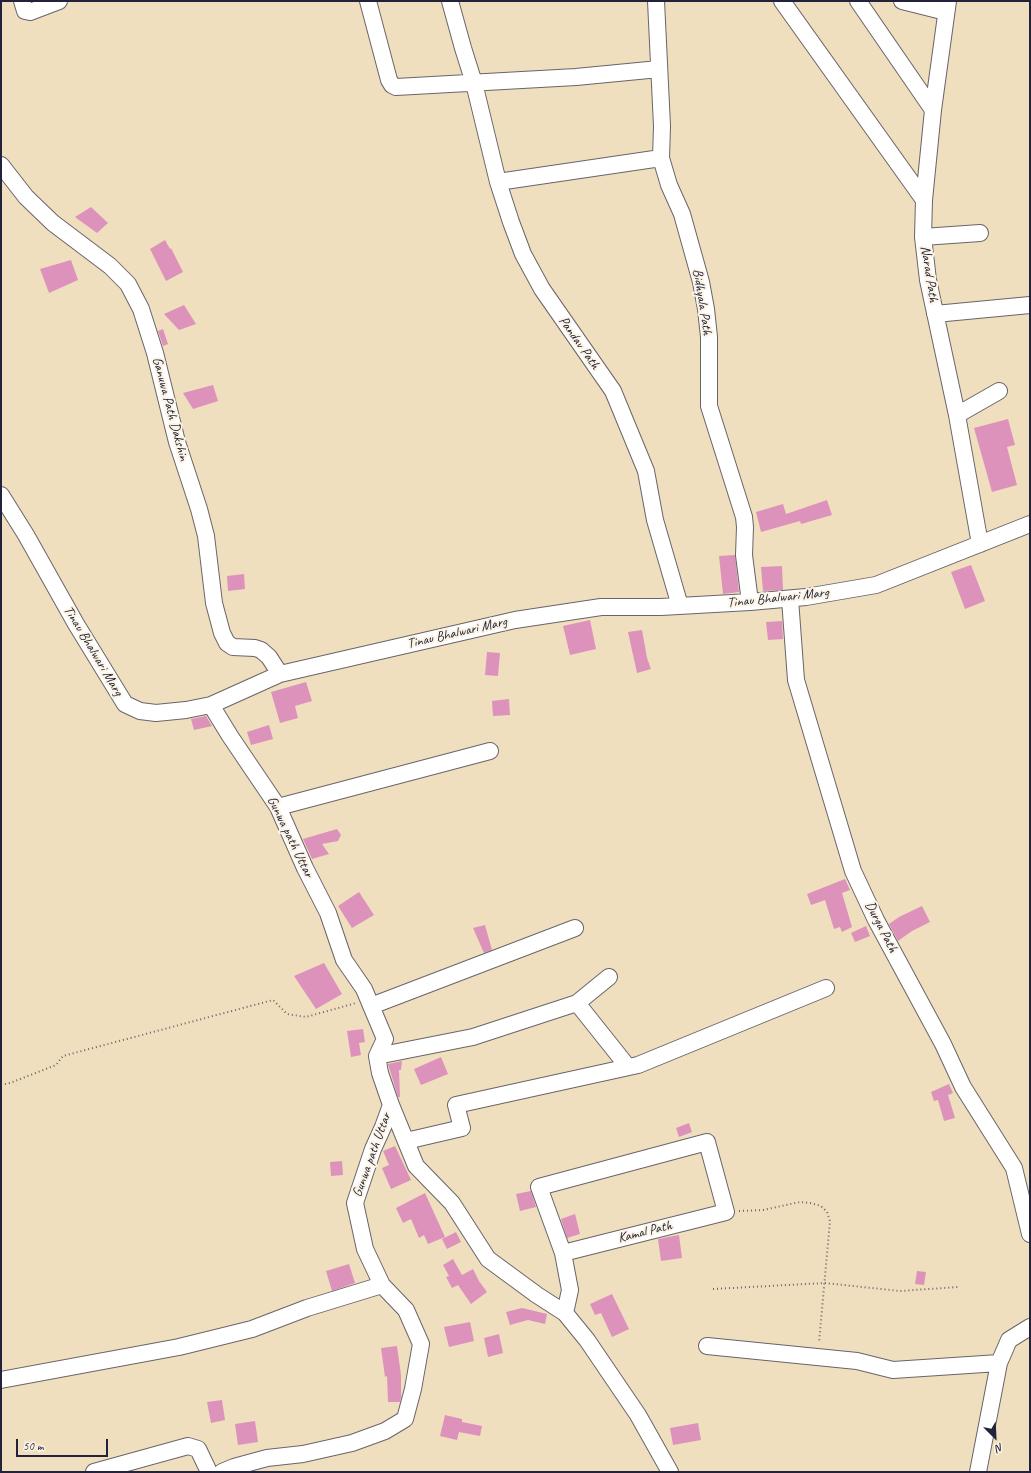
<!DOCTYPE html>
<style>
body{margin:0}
#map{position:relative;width:1031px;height:1473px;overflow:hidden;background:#efdfbe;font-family:Caveat,sans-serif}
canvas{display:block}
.frame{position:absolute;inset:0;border:2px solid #22223b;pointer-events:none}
.north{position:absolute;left:975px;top:1417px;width:40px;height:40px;-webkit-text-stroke:3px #fcf5e5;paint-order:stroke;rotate:156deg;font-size:11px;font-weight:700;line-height:16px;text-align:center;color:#22223b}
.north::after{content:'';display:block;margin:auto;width:14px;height:18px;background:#22223b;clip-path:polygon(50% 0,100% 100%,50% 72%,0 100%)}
.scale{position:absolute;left:16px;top:1439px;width:92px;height:18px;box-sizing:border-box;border:2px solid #22223b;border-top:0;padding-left:5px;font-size:12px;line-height:14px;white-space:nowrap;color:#22223b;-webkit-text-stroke:3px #fcf5e5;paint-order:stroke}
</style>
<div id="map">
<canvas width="1031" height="1473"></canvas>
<div class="frame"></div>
<div class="north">N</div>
<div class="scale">50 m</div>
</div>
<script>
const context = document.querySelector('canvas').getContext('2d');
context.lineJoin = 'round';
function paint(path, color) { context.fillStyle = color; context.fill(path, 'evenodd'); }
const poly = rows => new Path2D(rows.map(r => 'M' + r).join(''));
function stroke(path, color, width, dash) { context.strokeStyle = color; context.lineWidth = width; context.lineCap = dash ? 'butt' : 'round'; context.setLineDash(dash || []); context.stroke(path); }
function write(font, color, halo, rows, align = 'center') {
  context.font = font + ' Caveat,sans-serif'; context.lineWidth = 4; context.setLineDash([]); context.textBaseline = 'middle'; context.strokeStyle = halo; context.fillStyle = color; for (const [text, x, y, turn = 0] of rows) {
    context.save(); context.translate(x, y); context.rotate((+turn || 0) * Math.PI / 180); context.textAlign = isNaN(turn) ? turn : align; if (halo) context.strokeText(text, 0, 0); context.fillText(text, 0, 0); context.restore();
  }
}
const building = poly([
 [91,207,108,223,97,233,75,217],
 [165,240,170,249,171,248,183,272,166,281,150,249],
 [71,260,78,280,49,293,40,269],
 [184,305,196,324,179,330,164,314],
 [163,329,168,344,163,346,158,331],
 [213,385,218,401,193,409,183,393],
 [1008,419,1015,445,1007,447,1017,485,992,492,974,428],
 [827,500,832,515,801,524,800,521,761,532,756,512,783,504,786,514],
 [735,555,739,592,723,594,719,556],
 [971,565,985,601,965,609,951,572],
 [782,566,783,590,763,591,761,567],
 [244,574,245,589,228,591,227,576],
 [590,620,596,649,570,655,563,626],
 [782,621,783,639,768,640,766,622],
 [642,630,647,658,651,669,637,673,628,632],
 [487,652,500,653,498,676,485,675],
 [306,682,312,701,295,706,298,718,280,723,271,692],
 [509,699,510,715,493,716,492,701],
 [206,716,212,726,194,730,191,719],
 [269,725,273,739,251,745,247,732],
 [337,829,341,835,338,841,322,844,329,854,312,859,303,839],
 [845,879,850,890,842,893,852,927,842,932,840,927,834,929,825,900,811,905,807,894],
 [359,892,374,915,352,928,338,906],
 [922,906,930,922,912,931,898,941,889,924,899,917],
 [485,925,492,950,484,953,473,928],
 [866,926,870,936,855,942,851,933],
 [324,963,342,994,316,1009,294,976],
 [363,1029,365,1042,359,1043,361,1055,351,1057,347,1031],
 [441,1057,448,1074,421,1085,414,1069],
 [402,1061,401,1070,399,1070,400,1097,398,1097,388,1064],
 [949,1084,953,1093,948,1095,955,1118,944,1121,938,1100,934,1101,931,1092],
 [689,1123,692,1132,679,1137,676,1128],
 [395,1146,411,1180,391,1189,382,1168,389,1165,383,1151],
 [342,1161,343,1175,331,1176,330,1162],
 [531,1191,536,1207,520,1211,516,1194],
 [425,1193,445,1237,428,1244,424,1235,419,1238,411,1219,403,1223,396,1208],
 [575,1214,580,1234,567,1238,561,1219],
 [456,1232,461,1242,447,1249,442,1239],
 [679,1235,682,1258,661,1261,658,1239],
 [453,1259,462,1275,473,1269,479,1281,487,1292,471,1304,458,1285,452,1288,446,1277,449,1276,443,1265],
 [349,1264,355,1283,332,1291,326,1271],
 [917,1271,926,1272,924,1285,915,1284],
 [612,1294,629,1329,612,1337,601,1313,595,1315,590,1304],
 [522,1308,547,1314,545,1324,528,1320,510,1325,506,1312],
 [470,1322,474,1341,449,1347,444,1327],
 [499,1334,503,1353,488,1357,484,1338],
 [397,1346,401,1375,401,1397,400,1402,388,1402,387,1376,385,1377,381,1348],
 [222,1400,225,1420,211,1423,207,1402],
 [445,1415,462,1419,462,1422,482,1426,480,1436,459,1432,457,1440,440,1436],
 [255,1421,258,1442,238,1445,235,1424],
 [698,1423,701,1440,673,1445,670,1428]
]);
const path = poly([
 [1,1085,10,1083,56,1065,63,1056,273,1000,287,1014,306,1017,356,1003],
 [739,1211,763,1210,800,1202,810,1203,821,1206,827,1212,830,1221,819,1343],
 [713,1289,825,1283,900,1291,958,1287]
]);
const minor = poly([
 [22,1,25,11,30,12,59,1],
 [368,1,389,80,392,85,396,87,576,77,659,69],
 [450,1,463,48,474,83,498,182,511,222,523,254,542,289,613,391,646,471,655,520,680,606],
 [656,1,662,126,661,158,669,185,682,214,701,282,706,309,709,337,709,406,744,517,745,527,744,555,750,602],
 [782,1,924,200],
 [858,1,933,110],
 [902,1,946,12],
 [948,1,933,110,924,200,923,237,928,280,957,415,980,544],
 [1,165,26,197,53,223,110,266,128,284,141,309,155,353,177,442,199,509,206,536,214,603,222,633,227,643,233,647,255,648,261,650,269,657,280,674],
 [498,182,661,158],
 [923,237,980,233],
 [935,314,1030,305],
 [957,415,999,391],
 [1,495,26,535,76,624,125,704,140,711,156,713,186,710,211,705,280,674,515,620,601,607,661,607,750,602,806,597,876,585,1030,524],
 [790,599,796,680,853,871,876,920,943,1044,963,1087,1014,1168,1030,1234],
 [211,705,230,736,278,807,305,868,328,913,344,960,364,989,385,1039,377,1056,380,1073,391,1105,383,1127,373,1149,355,1203,365,1249,382,1285,406,1310,421,1344,413,1389,405,1419,385,1431,352,1443,303,1454,267,1458,234,1467,222,1472],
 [278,807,490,751],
 [577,1003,628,1067],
 [371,1006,575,928],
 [377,1056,473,1037,577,1003,609,977],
 [391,1105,416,1166,452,1203,488,1259,537,1295,565,1313,587,1340,638,1415,670,1472],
 [406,1141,462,1128,456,1105,638,1065,826,988],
 [563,1253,726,1212,707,1142,539,1187,563,1253,570,1290,565,1313],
 [707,1346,857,1361,893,1370,999,1363],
 [1,1380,179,1347,252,1329,307,1308,382,1285],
 [94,1472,188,1446,198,1449,209,1472],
 [978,1472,999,1363,1009,1340,1030,1327]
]);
const streetNames = [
 ["Narad Path",929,274,81],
 ["Bidhyala Path",702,302,81],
 ["Pandav Path",579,343,55],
 ["Ganuwa Path Dakshin",170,409,75],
 ["Tinau Bhalwari Marg",778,598,-6],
 ["Tinau Bhalwari Marg",457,633,-13],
 ["Tinau Bhalwari Marg",93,651,59],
 ["Gunwa path Uttar",290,837,64],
 ["Durga Path",881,927,63],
 ["Gunwa path Uttar",372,1155,-70],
 ["Kamal Path",645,1232,-14]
];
paint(building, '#dd92bb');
stroke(minor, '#6a6469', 18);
stroke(path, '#6a6469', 2, [1, 3]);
stroke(minor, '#fff', 16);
write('14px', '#22223b', '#fcf5e5', streetNames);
</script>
